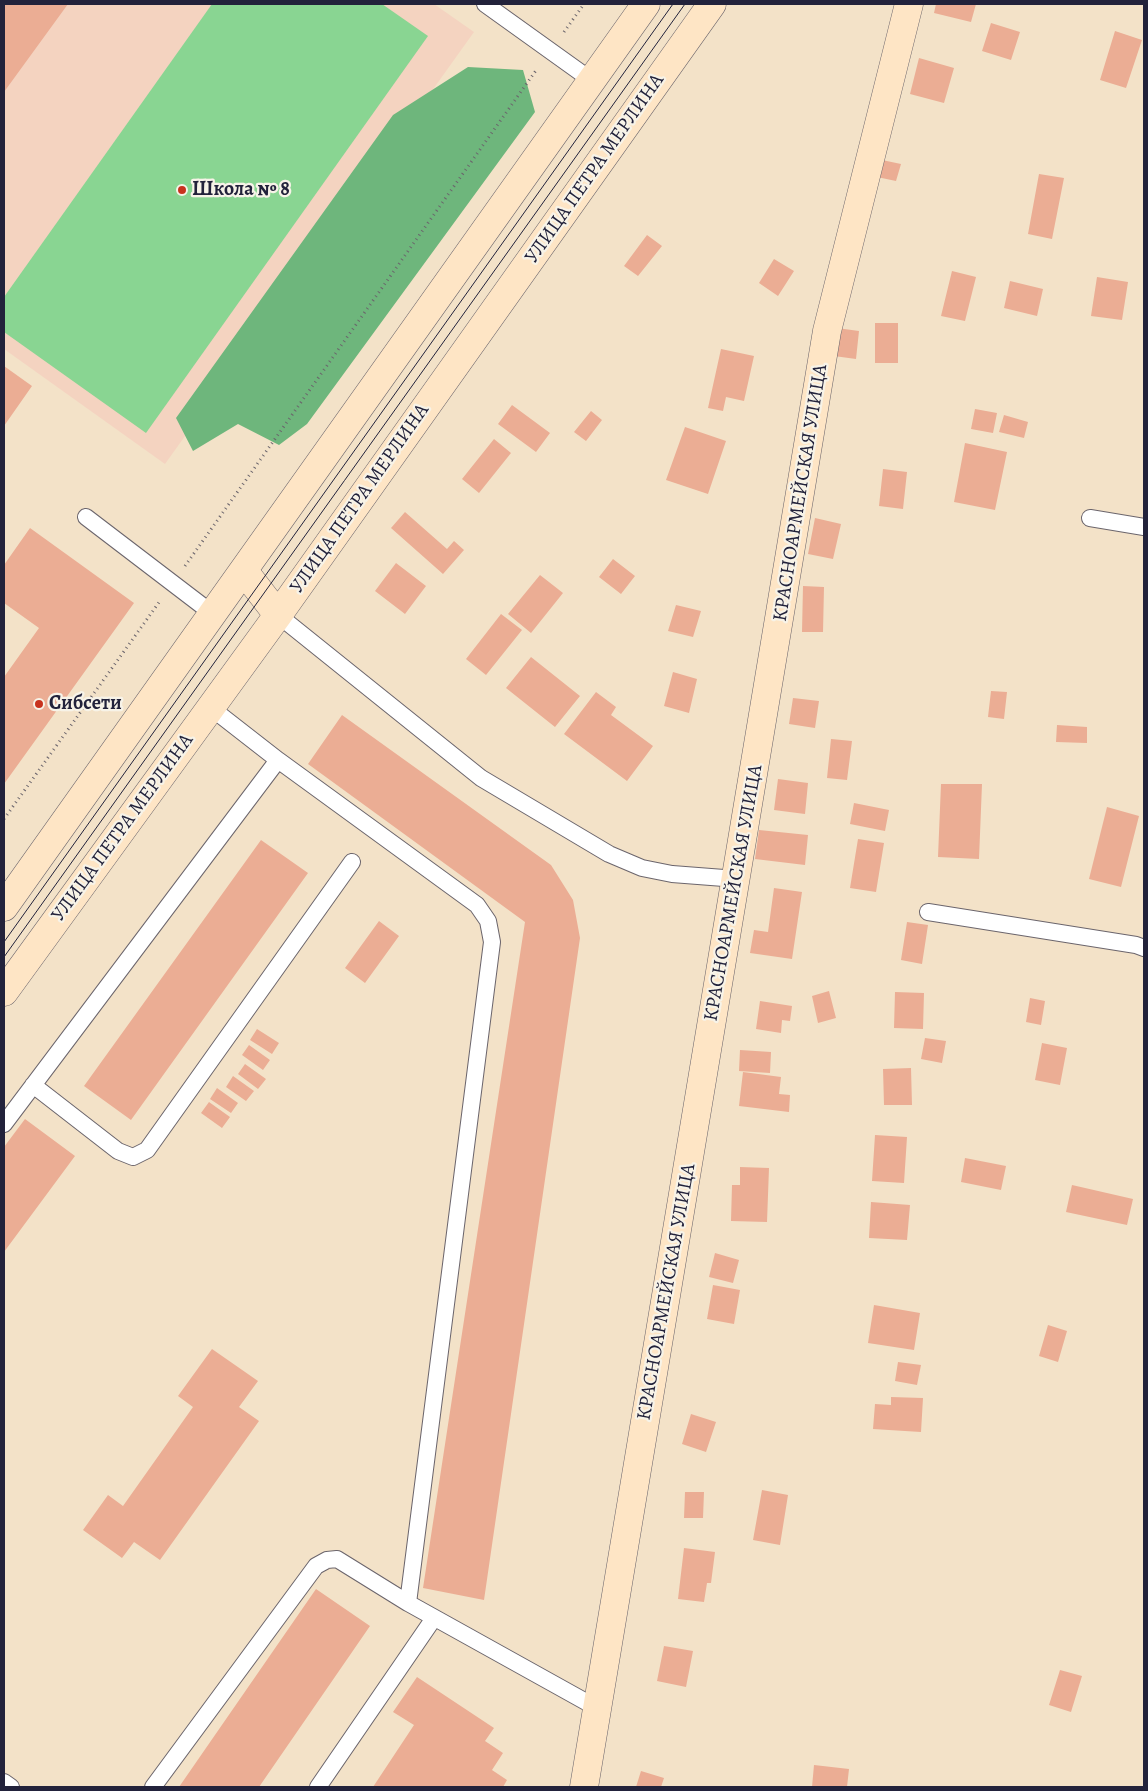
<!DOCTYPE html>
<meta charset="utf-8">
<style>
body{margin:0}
#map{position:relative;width:1148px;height:1791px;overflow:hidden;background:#f3e2c8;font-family:Alegreya,serif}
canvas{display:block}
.frame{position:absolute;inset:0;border:5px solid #22223b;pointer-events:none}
</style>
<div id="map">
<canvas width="1148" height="1791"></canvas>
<div class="frame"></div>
</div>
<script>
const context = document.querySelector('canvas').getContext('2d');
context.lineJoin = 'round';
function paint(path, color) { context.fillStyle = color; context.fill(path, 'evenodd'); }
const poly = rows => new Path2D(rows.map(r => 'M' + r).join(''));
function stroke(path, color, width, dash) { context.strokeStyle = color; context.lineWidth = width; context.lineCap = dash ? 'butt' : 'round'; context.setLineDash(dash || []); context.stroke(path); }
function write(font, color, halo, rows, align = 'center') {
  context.font = font + ' Alegreya,serif'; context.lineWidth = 4.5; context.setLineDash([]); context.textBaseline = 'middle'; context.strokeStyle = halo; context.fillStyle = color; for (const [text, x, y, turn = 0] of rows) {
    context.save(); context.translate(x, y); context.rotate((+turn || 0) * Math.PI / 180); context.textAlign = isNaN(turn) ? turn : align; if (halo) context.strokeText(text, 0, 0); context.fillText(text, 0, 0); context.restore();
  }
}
const built = poly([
 [4,4,434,4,474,32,165,464,4,349]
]);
const green = poly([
 [212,4,382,4,428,36,146,433,4,332,4,297]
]);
const forest = poly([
 [468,67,523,70,535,112,307,424,279,445,238,424,193,451,176,418,393,115]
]);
const building = poly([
 [4,4,68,4,4,92],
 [936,4,976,4,971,22,934,13],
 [991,23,1020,32,1011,60,982,51],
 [1115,31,1142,40,1126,88,1100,80],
 [919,58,954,68,944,103,910,94],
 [882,160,901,164,896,181,877,177],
 [1039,174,1064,178,1052,239,1028,234],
 [647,235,662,246,638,276,624,266],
 [774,259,794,271,778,296,759,283],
 [952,271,976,277,965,321,941,316],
 [1097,277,1128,282,1122,320,1091,316],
 [1010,281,1043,289,1037,316,1004,308],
 [875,323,898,323,898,363,875,363],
 [837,328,859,331,856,359,834,356],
 [721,349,754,356,744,401,726,397,723,411,708,408],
 [4,366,32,386,4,426],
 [512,405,550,433,536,452,498,424],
 [975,409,997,413,993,433,971,429],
 [591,411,602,420,586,441,574,432],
 [1004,415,1028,422,1024,438,999,432],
 [685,427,726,441,708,494,666,480],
 [494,439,511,453,479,493,462,479],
 [965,443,1007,452,995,510,954,502],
 [883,469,907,472,903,509,879,506],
 [405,512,447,549,454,541,464,550,443,574,391,528],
 [815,518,841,524,833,559,808,554],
 [30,528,134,603,4,784,4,677,39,628,4,603,4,565],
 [613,559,635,576,621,594,599,577],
 [396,563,426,586,405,614,375,591],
 [540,575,563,593,531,633,508,614],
 [803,586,824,587,823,632,802,632],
 [676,605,701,611,693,637,668,631],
 [501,614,522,630,486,675,466,659],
 [531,657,580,696,555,727,506,688],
 [673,672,697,679,689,713,664,706],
 [991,691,1007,692,1004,719,988,717],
 [596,692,616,707,611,715,653,746,627,781,564,734],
 [793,698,819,701,815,728,789,724],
 [342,715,551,865,573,900,580,938,484,1600,423,1588,525,922,308,764],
 [1057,725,1087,727,1087,743,1056,742],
 [831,739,852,741,847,780,827,778],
 [778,779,808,783,805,814,774,810],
 [941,784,982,784,979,859,938,857],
 [854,803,889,810,885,831,850,824],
 [1107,807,1139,816,1121,887,1089,879],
 [759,830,808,835,805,865,755,859],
 [858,839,884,843,876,892,850,888],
 [261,840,308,873,131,1120,84,1086],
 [774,888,802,892,792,959,750,953,754,930,768,932],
 [379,921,399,936,365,983,345,968],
 [907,922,928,925,922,964,901,960],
 [829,991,836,1018,818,1023,812,996],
 [895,992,924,993,923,1029,894,1028],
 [1030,998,1045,1001,1041,1025,1026,1022],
 [760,1001,792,1006,790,1021,782,1020,781,1033,756,1029],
 [257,1029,279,1043,272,1054,250,1040],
 [925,1038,946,1041,942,1063,921,1059],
 [1042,1043,1067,1048,1060,1085,1035,1080],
 [249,1045,270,1060,263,1070,242,1055],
 [740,1050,771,1052,770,1073,739,1071],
 [245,1064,266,1079,258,1089,238,1074],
 [911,1068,912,1105,884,1105,883,1069],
 [743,1072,781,1077,779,1094,790,1095,789,1112,739,1106],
 [233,1076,254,1091,246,1101,226,1087],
 [217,1088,238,1103,231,1113,210,1099],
 [209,1102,230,1117,222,1128,201,1113],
 [25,1119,75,1156,4,1252,4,1147],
 [875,1135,907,1137,904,1183,872,1181],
 [965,1158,1006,1166,1001,1190,961,1182],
 [740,1167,769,1168,767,1222,731,1221,732,1185,740,1185],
 [1072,1185,1133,1199,1127,1225,1066,1212],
 [871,1202,910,1205,907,1240,869,1238],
 [715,1253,739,1260,733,1283,709,1277],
 [713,1285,740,1290,734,1324,707,1319],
 [874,1305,920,1313,914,1350,868,1343],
 [1048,1325,1067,1331,1058,1362,1039,1356],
 [212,1349,258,1381,239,1407,259,1421,160,1560,134,1542,122,1558,83,1530,108,1495,123,1506,193,1407,178,1396],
 [898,1362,921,1365,917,1385,895,1381],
 [891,1397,923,1398,921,1432,873,1429,875,1404,891,1405],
 [691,1414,716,1422,706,1452,682,1444],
 [762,1490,788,1495,780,1545,753,1540],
 [685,1492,704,1492,703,1518,684,1518],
 [684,1548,715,1552,711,1583,707,1583,704,1602,678,1599],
 [316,1589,370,1626,259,1787,179,1787],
 [664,1646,693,1651,686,1687,657,1681],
 [1060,1670,1082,1676,1071,1712,1049,1705],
 [417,1677,494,1728,485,1741,503,1753,492,1770,507,1780,503,1787,373,1787,414,1725,393,1712],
 [814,1765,849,1769,847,1787,812,1787],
 [641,1771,664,1778,661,1787,636,1787]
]);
const path = poly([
 [564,32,584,4],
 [185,566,537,69],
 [4,819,160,601]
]);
const lane = poly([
 [485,4,591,80],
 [86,517,213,614],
 [1090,518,1144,527],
 [278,615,481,778,609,854,642,868,672,874,737,879],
 [278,760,477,905,488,921,492,942,408,1603,597,1708],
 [928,912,1136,945,1144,948],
 [33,1085,118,1151,133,1157,147,1150,352,862],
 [4,1124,278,760,210,707],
 [4,1782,11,1787],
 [153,1787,316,1566,327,1560,337,1559,408,1603],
 [318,1787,434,1618]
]);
const secondary = poly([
 [244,571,278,615],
 [4,907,646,4],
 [4,992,278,615,712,4],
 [584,1787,827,331,909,4]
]);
const tram = poly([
 [4,942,673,4],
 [4,957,685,4]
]);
const markers = [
 [182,190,5,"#c8321e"],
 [39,704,5,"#c8321e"]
];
const streetNames = [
 ["УЛИЦА ПЕТРА МЕРЛИНА",595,169,-55],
 ["КРАСНОАРМЕЙСКАЯ УЛИЦА",801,493,-81],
 ["УЛИЦА ПЕТРА МЕРЛИНА",360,499,-55],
 ["УЛИЦА ПЕТРА МЕРЛИНА",123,828,-54],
 ["КРАСНОАРМЕЙСКАЯ УЛИЦА",734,893,-80],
 ["КРАСНОАРМЕЙСКАЯ УЛИЦА",667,1292,-80]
];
const poiNames = [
 ["Школа № 8",192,190],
 ["Сибсети",49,704]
];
paint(built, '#f4d3c0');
paint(green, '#89d592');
paint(forest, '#6eb67c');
paint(building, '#ebad94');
stroke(lane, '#6b656c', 18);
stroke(secondary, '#6b656c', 29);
stroke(path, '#6b656c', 3, [1, 4]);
stroke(lane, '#fff', 16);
stroke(secondary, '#fee5c5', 28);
stroke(tram, '#22223b', 1);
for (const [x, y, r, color] of markers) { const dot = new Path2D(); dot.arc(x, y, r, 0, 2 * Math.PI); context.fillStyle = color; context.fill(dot); stroke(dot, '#f7f3e8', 2); }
write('20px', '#22223b', '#f7f3e8', streetNames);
write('bold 20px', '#22223b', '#f7f3e8', poiNames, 'left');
</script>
